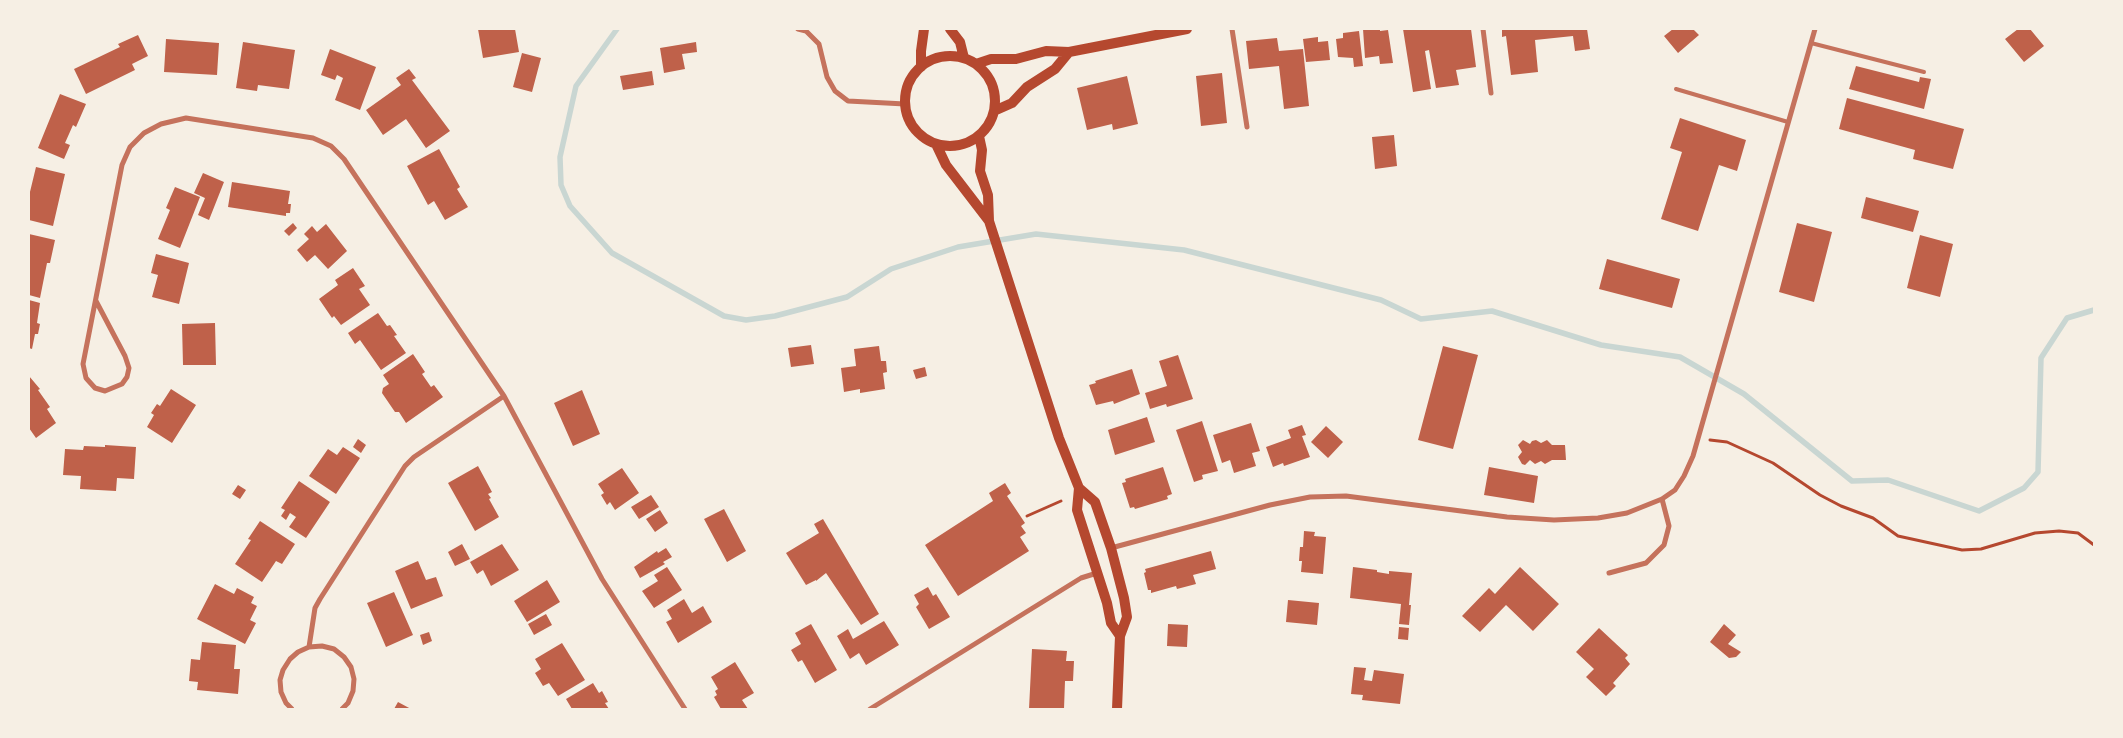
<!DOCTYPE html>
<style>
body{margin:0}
#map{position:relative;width:2123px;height:738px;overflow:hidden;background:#f6efe4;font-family:"Crimson Pro",serif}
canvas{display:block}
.frame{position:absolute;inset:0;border:30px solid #f6efe4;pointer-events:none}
</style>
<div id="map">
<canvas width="2123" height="738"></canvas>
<div class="frame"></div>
</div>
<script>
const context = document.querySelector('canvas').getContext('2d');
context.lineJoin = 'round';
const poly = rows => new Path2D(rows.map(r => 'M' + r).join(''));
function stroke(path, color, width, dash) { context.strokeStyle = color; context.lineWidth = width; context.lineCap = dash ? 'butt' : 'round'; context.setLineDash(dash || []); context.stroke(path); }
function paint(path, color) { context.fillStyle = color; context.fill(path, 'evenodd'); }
const stream = poly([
 [617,29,576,86,560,157,561,185,570,206,612,253,724,316,746,320,775,316,847,297,891,269,958,247,1036,234,1184,250,1381,300,1421,319,1492,311,1601,345,1680,357,1744,394,1852,481,1888,480,1979,511,2024,488,2038,472,2041,358,2067,318,2094,310]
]);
const building = poly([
 [478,29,515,29,519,52,483,58],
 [1363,29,1380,29,1380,31,1388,30,1393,63,1380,64,1379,56,1365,58],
 [1403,29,1471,29,1476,67,1456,70,1459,85,1436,88,1429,50,1425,51,1431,89,1413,92],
 [1502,29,1587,29,1590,49,1575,51,1573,36,1535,40,1538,72,1511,75,1506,36,1502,37],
 [1673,29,1693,29,1699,35,1678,53,1664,36],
 [2018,29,2030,29,2044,46,2024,62,2005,39],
 [1359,31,1363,66,1354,67,1353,58,1338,57,1336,39,1343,38,1343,33],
 [138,35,148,56,132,64,135,70,86,94,74,69,120,47,118,44],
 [1318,37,1318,42,1328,41,1330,60,1306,62,1303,39],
 [1277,38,1279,51,1303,49,1309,106,1284,109,1279,66,1249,69,1246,41],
 [166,39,219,43,217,75,164,72],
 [243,42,295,50,289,89,258,85,257,91,236,88],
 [696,42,697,52,682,54,685,69,664,73,660,48],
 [330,49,376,67,360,110,335,100,343,78,337,75,335,80,321,75],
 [522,53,541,58,532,92,513,87],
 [1856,66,1919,82,1920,77,1931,79,1924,109,1849,89],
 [409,69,416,78,412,80,450,131,426,148,406,119,383,135,366,110,401,85,396,78],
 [652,71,654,85,623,90,620,76],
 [1222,73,1227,123,1201,126,1196,76],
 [1127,76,1138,124,1113,130,1112,124,1087,130,1077,88],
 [60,94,86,104,76,127,73,125,65,143,70,145,64,159,38,148],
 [1847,98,1964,129,1953,169,1913,159,1915,150,1839,129],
 [1680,118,1746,140,1737,171,1719,165,1698,231,1661,219,1682,152,1670,148],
 [1394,135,1397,166,1375,169,1372,137],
 [439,149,460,187,457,189,468,207,445,220,434,201,428,205,407,166],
 [36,167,65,174,53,226,29,220,29,196],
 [203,173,224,182,209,220,198,215,205,198,194,193],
 [232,182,290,191,288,204,291,204,290,213,286,213,286,216,228,207],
 [175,187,200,197,180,248,158,239,170,210,166,208],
 [1866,197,1919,211,1913,232,1861,218],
 [293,223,297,228,289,236,284,231],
 [1797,223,1832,232,1814,302,1779,292],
 [326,224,347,251,328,269,315,255,307,262,297,250,309,239,304,234,312,226,317,232],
 [29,234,55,240,50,263,47,263,40,298,29,295],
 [1920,235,1953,244,1940,297,1907,288],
 [156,254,189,263,179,304,152,297,158,275,151,273],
 [1607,259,1680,279,1672,308,1599,289],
 [353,268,365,286,359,289,370,305,341,325,334,316,332,318,319,299,338,285,335,280],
 [29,300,40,303,37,323,40,324,38,334,35,334,32,349,29,348],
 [378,313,387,326,390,325,397,335,394,336,406,353,381,370,360,340,355,344,348,333],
 [215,323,216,365,183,365,182,324],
 [811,345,814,364,791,367,788,348],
 [879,346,881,361,886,361,887,372,883,373,885,389,860,393,860,389,844,392,841,368,856,366,854,349],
 [1443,346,1478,355,1453,449,1418,440],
 [413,354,425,372,422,374,431,387,434,385,443,397,406,423,399,412,395,412,382,393,383,388,389,384,383,375],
 [1178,355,1193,399,1167,407,1166,404,1150,409,1145,393,1167,386,1159,361],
 [925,367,927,376,916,379,913,370],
 [1132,369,1140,394,1114,404,1113,401,1096,405,1089,385,1096,383,1095,381],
 [29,376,40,389,38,390,50,407,47,409,56,423,36,438,29,428],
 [171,389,196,405,172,443,147,427,154,415,151,413,157,404,160,406],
 [582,390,600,434,573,446,554,403],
 [1147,417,1155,442,1115,455,1108,430],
 [1202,421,1218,471,1202,475,1203,479,1194,482,1176,430],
 [1251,423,1260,451,1252,453,1256,466,1234,473,1230,460,1222,463,1213,435],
 [1302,425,1306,435,1302,436,1310,457,1284,466,1283,463,1273,467,1266,447,1291,438,1288,430],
 [1326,426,1343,442,1328,458,1311,442],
 [358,439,366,445,361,453,353,447],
 [1523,440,1530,444,1532,441,1536,440,1541,443,1547,440,1552,445,1565,445,1566,460,1552,460,1545,464,1541,461,1535,464,1530,460,1525,465,1522,464,1518,457,1522,452,1518,445],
 [105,445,136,447,134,479,117,478,116,491,80,489,81,476,63,475,65,449,83,450,84,446,105,447],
 [343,447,360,458,336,494,309,476,328,449,337,455],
 [478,466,492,492,488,494,491,498,489,499,499,517,475,531,448,483],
 [1163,467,1172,494,1167,496,1168,499,1135,509,1134,507,1130,508,1122,483,1126,482,1125,479],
 [1489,467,1538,476,1534,503,1484,495],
 [622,468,639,493,615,510,610,502,607,505,601,495,604,493,598,484],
 [299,481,330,502,306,538,289,527,296,517,290,513,286,520,281,516,285,510,281,508],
 [1005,483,1011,493,1007,496,1025,523,1021,526,1026,533,1020,537,1029,551,958,596,925,545,993,501,989,493],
 [238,485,246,490,240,499,232,494],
 [651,495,659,507,639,519,631,507],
 [724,509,746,551,727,562,704,519],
 [660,510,668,523,655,532,646,519],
 [823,519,879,614,861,625,826,573,816,581,816,580,806,585,786,553,819,533,814,524],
 [260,521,295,544,282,564,276,561,262,582,235,564,251,540,248,539],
 [1304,531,1315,532,1314,536,1326,537,1323,574,1301,572,1302,561,1299,561,1300,547,1303,547],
 [462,544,470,559,455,566,448,552],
 [502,544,519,570,491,586,483,570,477,574,470,562],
 [666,548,672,557,663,562,665,564,640,578,634,567,657,551,658,553],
 [1211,551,1216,569,1193,575,1196,584,1177,589,1176,586,1151,593,1151,590,1148,590,1144,573,1146,572,1145,569],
 [418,561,426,580,436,577,443,596,411,609,395,571],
 [667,567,682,590,654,608,642,591,658,581,654,575],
 [1353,567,1377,570,1377,572,1389,574,1389,571,1412,573,1409,605,1411,605,1409,625,1399,624,1401,604,1350,598],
 [1520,567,1559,604,1533,631,1506,605,1480,632,1462,616,1489,588,1495,594],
 [547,580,560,602,527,622,514,601],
 [215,584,234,594,237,588,254,597,251,603,257,606,250,620,256,623,245,644,197,619],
 [928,587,933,596,936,594,950,617,929,629,916,607,919,604,914,595],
 [394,592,413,635,386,647,367,603],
 [684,599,692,613,703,606,712,622,678,643,666,622,672,619,667,610],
 [1288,600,1319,603,1317,625,1286,622],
 [546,614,552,625,534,635,528,624],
 [884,621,899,645,866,665,859,653,850,659,837,636,848,629,853,639],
 [811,624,837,670,815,683,802,660,798,662,791,650,801,644,795,633],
 [1168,624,1188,625,1187,647,1167,646],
 [1724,624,1736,635,1728,644,1741,652,1736,657,1729,658,1710,642],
 [1399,627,1409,628,1408,640,1398,639],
 [1599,628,1628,655,1625,658,1630,664,1613,683,1616,686,1606,696,1586,677,1594,669,1576,652],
 [429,632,432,641,423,645,420,635],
 [202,642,236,645,234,669,240,669,238,694,197,690,198,682,189,681,191,659,200,660],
 [562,643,585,680,558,696,549,683,543,686,535,673,541,669,535,659],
 [1032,649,1067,651,1066,661,1074,661,1073,681,1065,681,1064,709,1029,709],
 [735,662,754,693,742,700,748,709,721,709,714,697,717,695,715,691,718,689,711,677],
 [1354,667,1366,668,1364,680,1372,681,1374,670,1404,674,1400,704,1362,700,1363,695,1351,694],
 [593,683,599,693,602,691,608,702,605,703,609,709,572,709,566,699],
 [398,702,411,709,394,709]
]);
const path = poly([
 [1710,440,1727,442,1773,463,1820,495,1841,506,1873,518,1898,536,1962,550,1981,549,2035,533,2059,531,2078,533,2094,545],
 [1027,516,1061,501]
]);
const service = poly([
 [1811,43,1924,72],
 [1676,89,1788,122]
]);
const minor = poly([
 [798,29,806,31,819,44,827,77,835,91,848,101,905,104],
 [1232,29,1247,127],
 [1483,29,1491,93],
 [96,301,125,356,129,368,127,377,122,384,105,391,95,388,86,378,83,364,122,165,130,147,144,133,161,124,186,118,313,138,331,146,344,159,504,396,602,579,685,709],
 [1111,548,1270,505,1310,497,1346,496,1507,517,1554,520,1598,518,1627,513,1662,499,1675,490,1684,476,1693,456,1815,29],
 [1609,573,1646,563,1664,545,1669,526,1662,499],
 [309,647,315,608,320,599,405,466,414,457,504,396],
 [292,709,286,703,281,692,280,680,283,670,290,659,298,652,309,647,322,646,334,649,344,657,351,667,354,679,353,691,348,703,342,709],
 [870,709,1081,578,1097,573]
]);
const secondary = poly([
 [950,29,960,42,964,58],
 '905 101a45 45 0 1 1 90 0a45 45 0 1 1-90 0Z',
 [976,64,991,59,1016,59,1046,51,1069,52,1187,29],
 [921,67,921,51,924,29],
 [994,111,1012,103,1027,87,1055,69,1069,52],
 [979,136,982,150,980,171,988,195,989,221,1059,438,1079,488,1095,502,1111,548,1124,598,1127,617,1120,636,1117,709],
 [936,144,946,165,989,221],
 [1079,488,1077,510,1107,603,1111,623,1120,636]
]);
stroke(stream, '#c9d6d2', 5.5);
paint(building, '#bf614a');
stroke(path, '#b5482f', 3);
stroke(service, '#c5725c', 4);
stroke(minor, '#c5725c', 5);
stroke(secondary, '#b5482f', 10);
</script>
